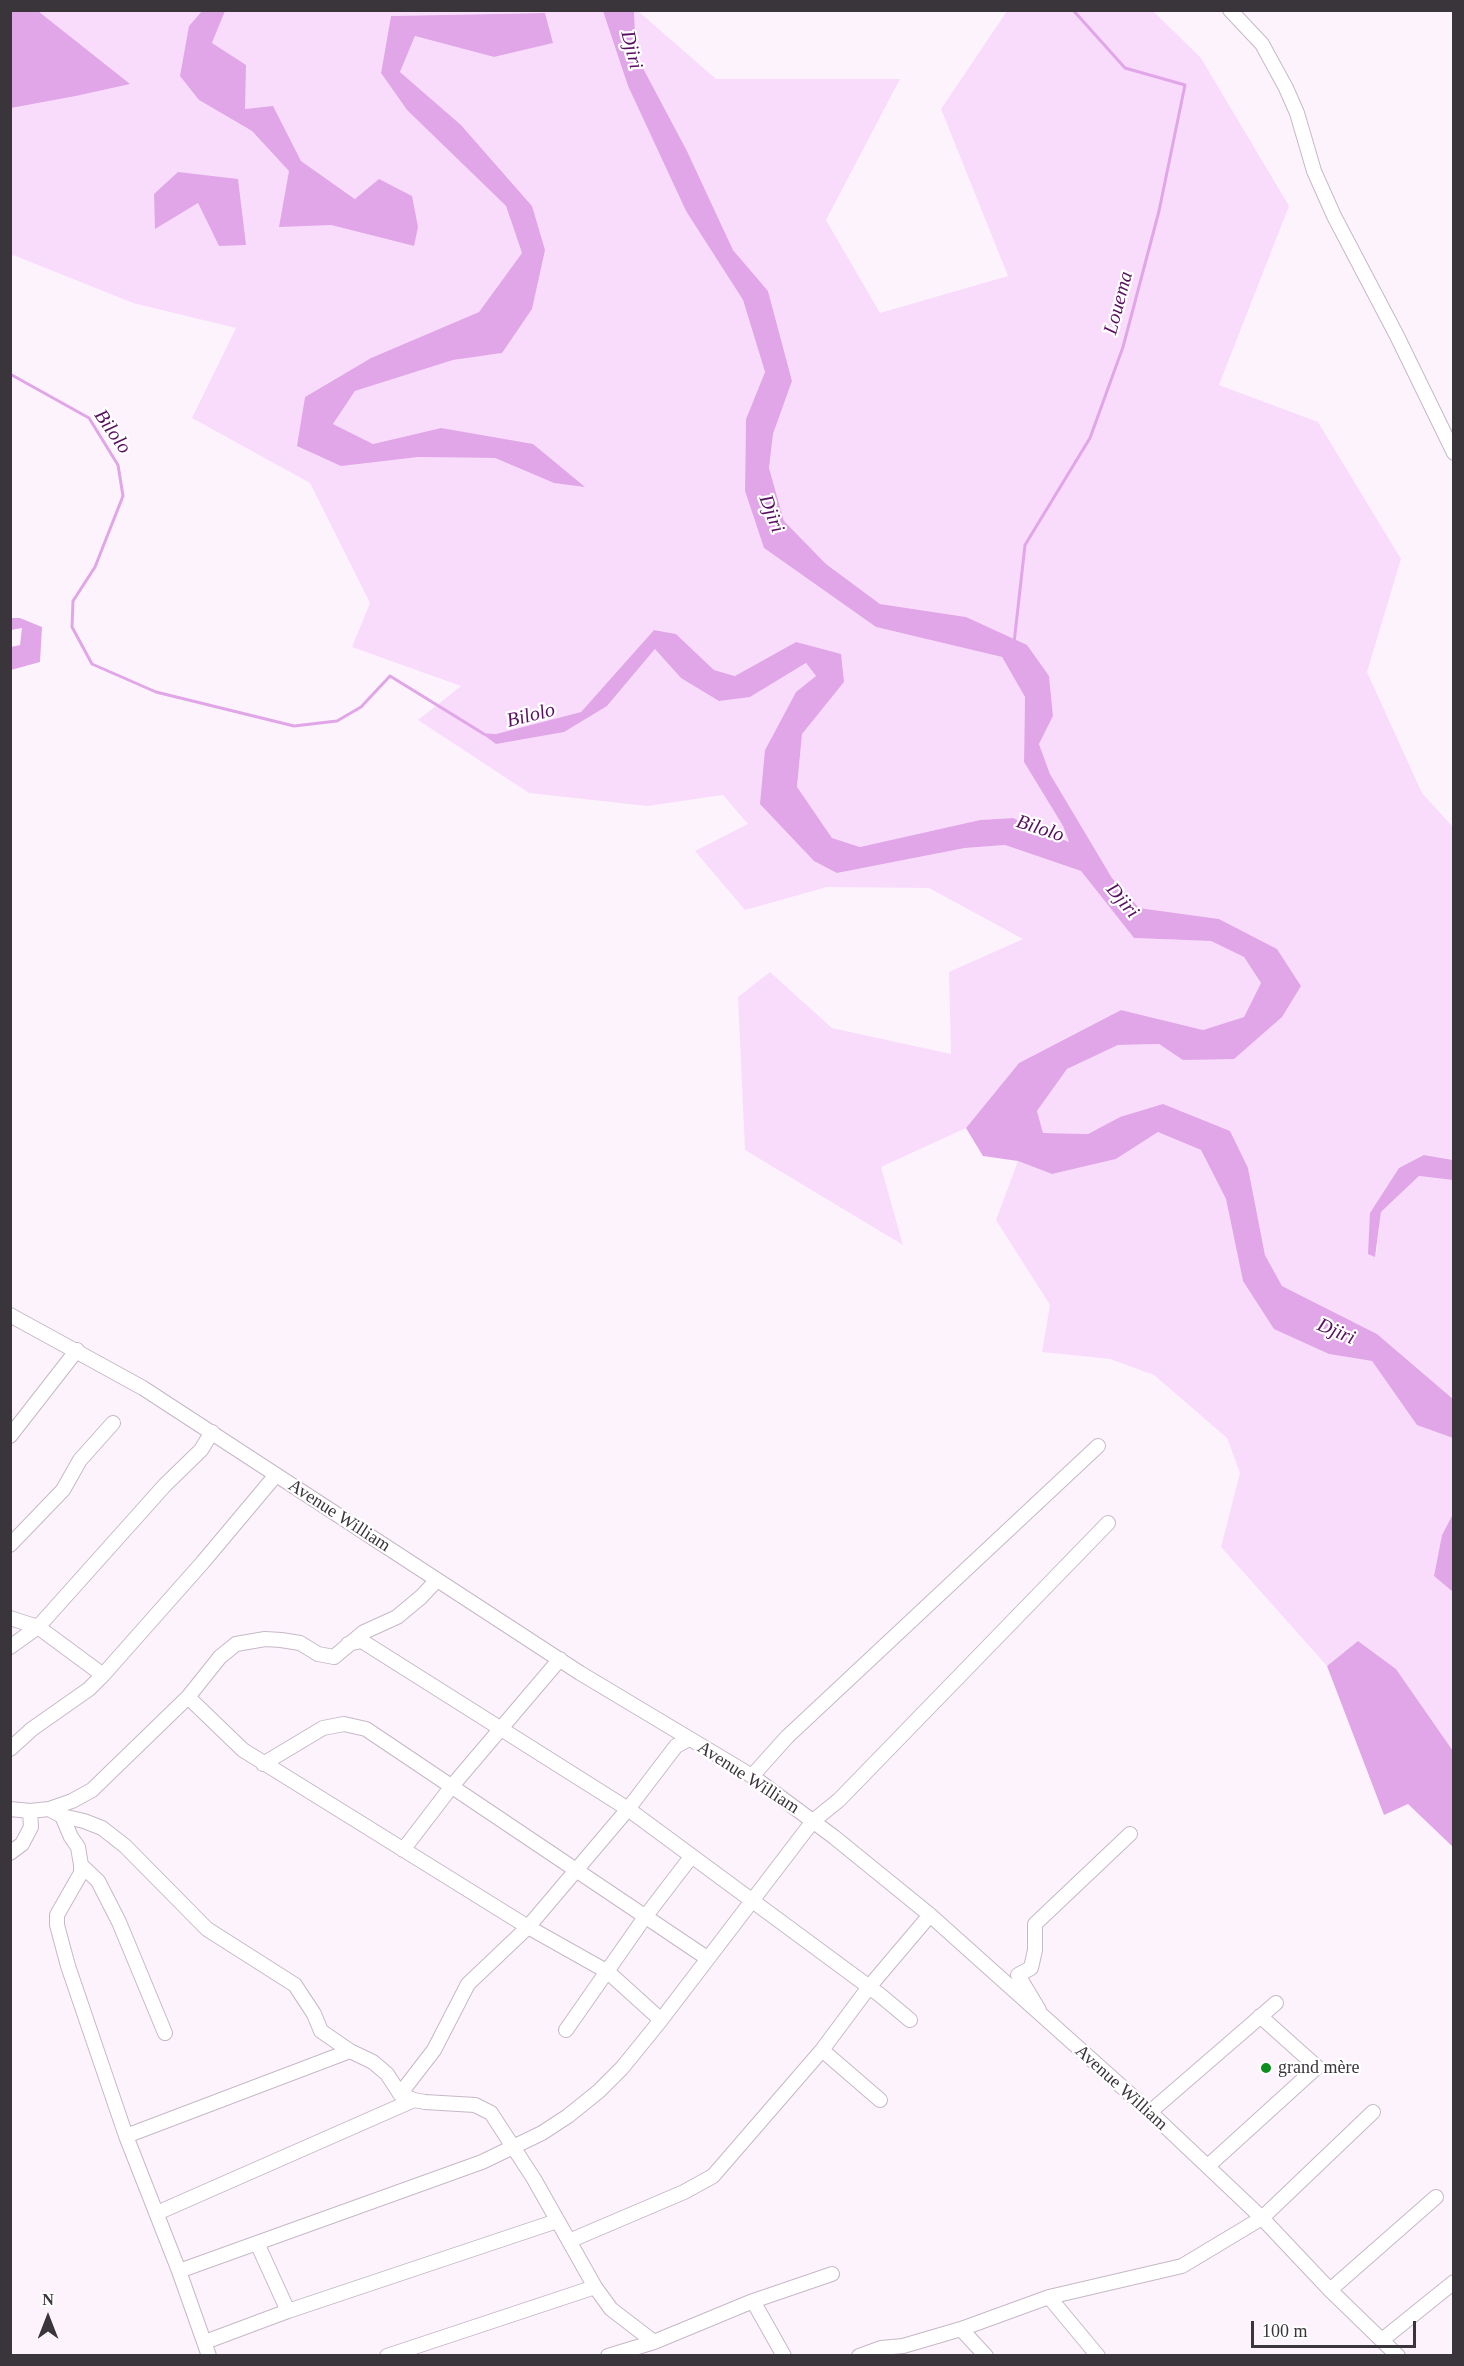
<!DOCTYPE html>
<meta charset="utf-8">
<style>
body{margin:0}
#map{position:relative;width:1464px;height:2366px;overflow:hidden;background:#fdf3fd;font-family:Georgia,serif}
canvas{display:block}
.frame{position:absolute;inset:0;border:12px solid #3a353a;pointer-events:none}
.north{position:absolute;left:18px;top:2288px;width:60px;height:60px;-webkit-text-stroke:4px #fff;paint-order:stroke;rotate:0deg;font-size:16px;font-weight:700;line-height:24px;text-align:center;color:#3a353a}
.north::after{content:'';display:block;margin:auto;width:21px;height:27px;background:#3a353a;clip-path:polygon(50% 0,100% 100%,50% 72%,0 100%)}
.scale{position:absolute;left:1251px;top:2321px;width:165px;height:27px;box-sizing:border-box;border:3px solid #3a353a;border-top:0;padding-left:8px;font-size:18px;line-height:21px;white-space:nowrap;color:#3a353a;-webkit-text-stroke:4px #fff;paint-order:stroke}
</style>
<div id="map">
<canvas width="1464" height="2366"></canvas>
<div class="frame"></div>
<div class="north">N</div>
<div class="scale">100 m</div>
</div>
<script>
const context = document.querySelector('canvas').getContext('2d');
context.lineJoin = 'round';
function paint(path, color) { context.fillStyle = color; context.fill(path, 'evenodd'); }
const poly = rows => new Path2D(rows.map(r => 'M' + r).join(''));
function stroke(path, color, width, dash) { context.strokeStyle = color; context.lineWidth = width; context.lineCap = dash ? 'butt' : 'round'; context.setLineDash(dash || []); context.stroke(path); }
function write(font, color, halo, rows, align = 'center') {
  context.font = font + ' Georgia,serif'; context.lineWidth = 4.5; context.setLineDash([]); context.textBaseline = 'middle'; context.strokeStyle = halo; context.fillStyle = color; for (const [text, x, y, turn = 0] of rows) {
    context.save(); context.translate(x, y); context.rotate((+turn || 0) * Math.PI / 180); context.textAlign = isNaN(turn) ? turn : align; if (halo) context.strokeText(text, 0, 0); context.fillText(text, 0, 0); context.restore();
  }
}
const green = poly([
 [225,10,603,11,628,86,686,211,743,300,765,372,746,419,745,491,764,548,876,627,1002,657,1025,697,1024,762,1063,826,1070,842,1013,818,980,820,860,847,832,838,797,788,802,733,844,682,796,642,736,676,714,670,676,634,654,630,581,712,496,734,483,733,496,744,607,706,656,648,681,678,750,697,806,663,816,676,796,692,765,750,837,873,965,848,1005,845,1081,871,1134,938,1211,941,1244,957,1261,983,1244,1017,1203,1030,1121,1010,1019,1063,966,1128,881,1167,903,1245,745,1150,738,997,770,972,832,1028,951,1054,949,972,1023,939,929,888,827,887,745,910,695,851,748,824,723,795,647,806,529,793,418,720,461,686,352,647,370,603,310,483,192,418,236,328,133,303,13,255,11,258,11,108,76,96,129,84,38,11,202,11,189,26,199,100,252,131,290,171,308,225,331,225,414,246,356,199,301,161,273,107,245,109,212,44],
 [545,13,552,43,494,57,415,36,400,72,461,125,532,206,502,353,453,360,355,391,333,424,373,444,441,428,554,483,495,458,418,457,298,446,305,397,371,358,479,312,522,253,506,206,407,110,381,73,391,16],
 [238,179,219,246,198,203,155,229],
 [634,11,638,11,716,79,900,79,826,220,880,313,1008,276,941,109,1007,11,1153,11,1201,58,1289,206,1219,385,1318,422,1401,559,1367,672,1422,793,1453,827,1454,1160,1424,1155,1370,1213,1376,1256,1381,1212,1419,1176,1453,1180,1453,1399,1377,1334,1282,1286,1265,1255,1248,1168,1120,1117,1088,1134,1043,1133,1037,1111,1067,1069,1118,1045,1159,1044,1184,1060,1301,986,1277,949,1219,919,1139,908,1112,878,1050,774,1039,744,1053,716,1049,676,966,617,880,604,826,564,784,521,769,468,773,434,792,381,768,291,733,250,687,151,636,55],
 [1158,1132,1201,1150,1226,1199,1243,1281,1329,1354,1372,1361,1417,1424,1453,1438,1453,1514,1442,1535,1434,1576,1453,1592,1453,1751,1396,1669,1358,1641,1327,1666,1221,1547,1240,1473,1227,1438,1154,1375,1110,1359,1042,1352,1050,1305,996,1220,1018,1161,1052,1174,1116,1159]
]);
const water = poly([
 [11,10,38,11,130,84,76,96,11,108],
 [202,11,225,11,212,43,246,65,245,109,273,106,301,161,355,199,379,179,412,196,418,227,414,246,331,225,279,227,289,171,252,131,199,100,180,76,189,26],
 [603,11,634,11,636,55,687,151,733,250,768,291,792,381,773,434,769,468,784,521,826,564,880,604,966,617,1027,645,1049,676,1053,716,1039,744,1050,774,1112,878,1139,908,1219,919,1277,949,1301,986,1282,1017,1234,1059,1183,1060,1159,1044,1118,1045,1067,1069,1037,1111,1043,1133,1088,1134,1120,1117,1163,1104,1230,1131,1248,1168,1265,1255,1282,1286,1377,1334,1453,1399,1453,1438,1417,1425,1372,1361,1329,1354,1274,1329,1243,1281,1226,1199,1201,1150,1158,1132,1116,1159,1052,1174,1018,1161,983,1156,966,1128,1019,1063,1121,1010,1203,1030,1244,1017,1261,983,1244,957,1211,941,1134,938,1081,871,1005,845,965,848,837,873,814,861,760,804,765,750,796,692,816,676,806,663,750,697,719,701,681,678,655,649,607,706,564,732,496,744,481,733,496,734,581,712,654,630,676,634,714,670,735,676,796,642,841,654,844,682,802,734,797,787,832,838,860,847,980,820,1013,818,1069,842,1063,826,1024,762,1025,697,1002,657,876,627,764,548,745,491,746,419,765,372,743,300,686,211,628,86],
 [545,13,553,43,494,57,415,36,400,72,461,125,532,206,545,250,532,309,502,353,453,360,355,391,333,424,373,444,441,428,533,444,585,487,554,483,495,458,418,457,341,466,297,446,305,397,371,358,479,312,522,253,506,206,407,110,381,73,391,16],
 [178,172,238,179,246,245,219,246,198,203,155,229,154,194],
 [11,618,20,618,42,627,40,662,11,670,11,647,20,645,22,628,11,630],
 [1424,1155,1453,1160,1453,1180,1419,1176,1381,1212,1375,1257,1368,1254,1370,1213,1399,1168],
 [1453,1514,1454,1592,1453,1592,1434,1576,1442,1535],
 [1358,1641,1396,1669,1453,1751,1453,1847,1408,1804,1384,1815,1327,1666]
]);
const stream = poly([
 [10,374,89,418,118,465,123,496,95,567,73,601,72,627,92,664,156,692,294,726,337,721,361,707,390,676,484,734],
 [1014,643,1025,545,1090,438,1123,347,1159,211,1185,85,1125,68,1073,10]
]);
const minor = poly([
 [1230,10,1262,44,1286,88,1297,113,1314,171,1334,216,1397,336,1454,453],
 [10,1315,143,1388,580,1673,752,1776,834,1837,930,1915,1150,2112,1262,2218,1330,2290,1398,2356],
 [10,1436,77,1350],
 [10,1545,63,1490,80,1460,113,1423],
 [10,1618,38,1627,103,1675],
 [348,1644,361,1641,365,1643,628,1809,880,1995,910,2020],
 [10,1647,38,1627,165,1485,201,1450,212,1432],
 [188,1697,243,1750,528,1927,608,1972,661,2020],
 [10,1749,32,1729,89,1689,103,1675,203,1562,276,1475],
 [263,1764,323,1728,344,1724,366,1729,707,1958],
 [752,1776,787,1737,1098,1446],
 [10,1809,30,1811,49,1809,72,1801,92,1790,188,1697,220,1657,236,1644,265,1639,281,1640,300,1643,318,1654,334,1657,364,1632,397,1617,421,1597,437,1580],
 [49,1809,62,1816,71,1837,78,1847,81,1865,81,1873,57,1915,57,1925,68,1966,126,2136,179,2271,209,2356],
 [62,1816,84,1821,102,1828,125,1846,207,1929,295,1985,314,2014,321,2031,350,2051,373,2062,387,2074,400,2094,414,2100,425,2102,475,2105,491,2113,534,2179,595,2287,611,2309,654,2342],
 [403,1850,452,1786,560,1659],
 [10,1853,22,1844,31,1827,30,1811],
 [81,1865,98,1881,119,1922,165,2033],
 [1039,2010,1018,1975,1031,1968,1035,1950,1035,1924,1130,1834],
 [566,2030,645,1917,691,1857],
 [822,2050,880,2100],
 [400,2094,434,2050,468,1984,528,1927,628,1809,676,1746,689,1739],
 [1150,2112,1276,2003],
 [126,2136,350,2051],
 [1208,2166,1317,2067,1260,2016],
 [157,2213,414,2100],
 [569,2241,684,2192,713,2176,822,2050,869,1987,930,1915],
 [257,2243,288,2311],
 [179,2271,482,2162,542,2133,568,2116,599,2091,622,2068,661,2020,813,1821,839,1800,1108,1523],
 [1330,2290,1436,2197],
 [1049,2297,1098,2356],
 [753,2301,784,2356],
 [961,2329,986,2356],
 [1382,2340,1454,2282],
 [205,2342,288,2311,557,2221],
 [387,2356,595,2287],
 [608,2356,654,2342,753,2301,832,2274],
 [859,2356,881,2348,903,2346,961,2329,1049,2297,1182,2266,1262,2218,1373,2112]
]);
const markers = [
 [1266,2068,6,"#0c8f1e"]
];
const streetNames = [
 ["Avenue William",339,1516,33],
 ["Avenue William",748,1778,33],
 ["Avenue William",1121,2088,42]
];
const poiNames = [
 ["grand mère",1278,2068]
];
const waterNames = [
 ["Djiri",631,50,76],
 ["Louema",1119,303,-75],
 ["Bilolo",112,432,55],
 ["Djiri",771,514,69],
 ["Bilolo",531,716,-14],
 ["Bilolo",1040,829,18],
 ["Djiri",1122,901,50],
 ["Djiri",1336,1332,23]
];
paint(green, '#f9dcfc');
paint(water, '#e1a6e7');
stroke(stream, '#e1a6e7', 3);
stroke(minor, '#c5b9c6', 16);
stroke(minor, '#fff', 14);
for (const [x, y, r, color] of markers) { const dot = new Path2D(); dot.arc(x, y, r, 0, 2 * Math.PI); context.fillStyle = color; context.fill(dot); stroke(dot, '#fff', 2); }
write('18px', '#3a353a', '#fff', streetNames);
write('18px', '#3a353a', '#fff', poiNames, 'left');
write('italic 20px', '#57105f', '#fff', waterNames);
</script>
